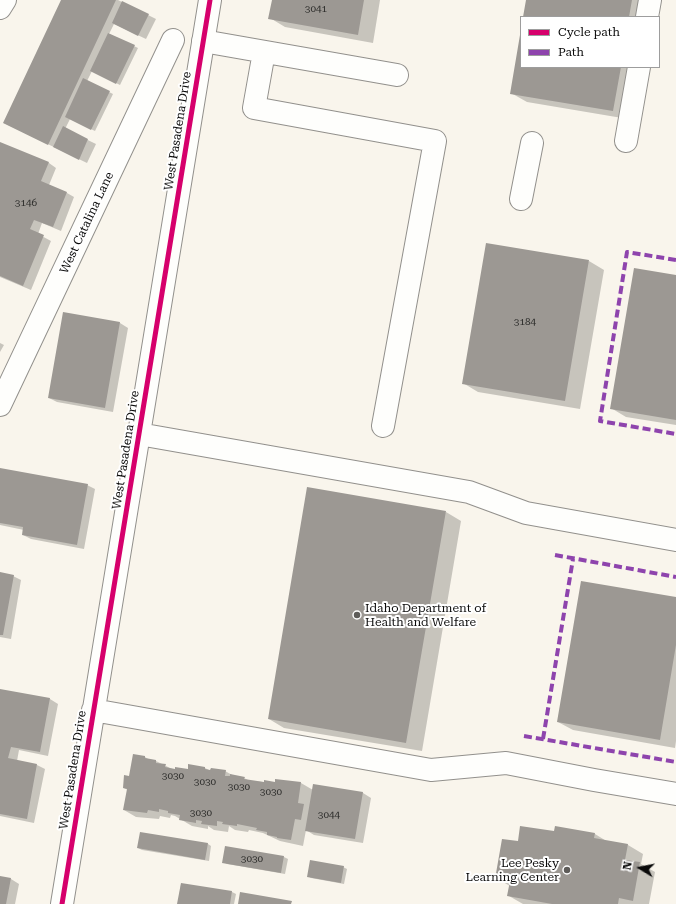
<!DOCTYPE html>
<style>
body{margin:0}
#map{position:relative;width:676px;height:904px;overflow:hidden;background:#f9f5ec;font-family:"Roboto Serif",serif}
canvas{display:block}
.legend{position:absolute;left:520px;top:16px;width:140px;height:52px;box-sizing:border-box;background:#fff;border:1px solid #9d9d9d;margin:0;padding:5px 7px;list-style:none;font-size:12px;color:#0a0a0a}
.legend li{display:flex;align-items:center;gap:8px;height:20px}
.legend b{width:20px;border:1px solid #9d9d9d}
.north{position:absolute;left:620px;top:848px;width:40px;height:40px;-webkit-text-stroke:3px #fff;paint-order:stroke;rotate:280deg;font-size:11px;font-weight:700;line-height:16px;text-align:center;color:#0a0a0a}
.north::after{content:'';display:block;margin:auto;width:14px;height:18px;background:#0a0a0a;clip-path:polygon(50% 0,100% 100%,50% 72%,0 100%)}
</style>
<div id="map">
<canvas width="676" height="904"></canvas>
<ul class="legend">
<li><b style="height:5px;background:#d6006c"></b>Cycle path</li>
<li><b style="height:5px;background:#8e44ad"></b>Path</li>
</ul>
<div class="north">N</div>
</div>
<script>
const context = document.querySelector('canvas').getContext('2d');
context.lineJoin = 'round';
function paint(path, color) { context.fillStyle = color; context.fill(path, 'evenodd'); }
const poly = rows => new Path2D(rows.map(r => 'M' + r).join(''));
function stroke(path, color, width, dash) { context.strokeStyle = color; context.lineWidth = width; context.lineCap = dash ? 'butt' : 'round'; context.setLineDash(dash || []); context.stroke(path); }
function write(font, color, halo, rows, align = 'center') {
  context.font = font + ' "Roboto Serif",serif'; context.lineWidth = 4; context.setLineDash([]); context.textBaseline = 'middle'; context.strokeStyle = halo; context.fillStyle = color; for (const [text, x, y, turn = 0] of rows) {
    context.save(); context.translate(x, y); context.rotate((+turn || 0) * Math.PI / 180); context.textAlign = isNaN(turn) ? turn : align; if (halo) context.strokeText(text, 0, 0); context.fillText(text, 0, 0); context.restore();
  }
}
const shadow = poly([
 [62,0,118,0,156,19,146,39,114,24,109,34,138,48,120,85,92,71,87,81,113,94,95,131,70,119,65,129,96,144,87,163,4,123],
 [273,0,380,0,373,43,285,27,270,18],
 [527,0,649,0,646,17,524,17],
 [521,37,521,67,637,67,628,119,527,102,511,93],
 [0,143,49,163,56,168,49,185,67,193,74,197,61,231,42,223,38,234,51,241,31,290,0,277],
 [589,261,604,270,580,409,478,392,463,383],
 [676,276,676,425,626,417,611,408],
 [64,313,120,323,128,328,113,412,57,402,49,398],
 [0,343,4,345,0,352],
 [0,469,87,485,95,489,84,549,31,539,23,535,24,530,0,525],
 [446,512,461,521,422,751,284,728,269,719],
 [0,573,13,576,21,580,11,639,0,637],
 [676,598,676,741,675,748,573,730,558,722],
 [0,690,50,699,58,704,48,756,19,750,17,761,37,765,45,769,34,823,0,816],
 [145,757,148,759,156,761,172,769,188,770,205,768,211,771,225,771,234,776,244,778,250,781,276,783,276,780,301,783,313,790,363,793,371,798,363,843,314,835,306,830,303,846,280,841,263,833,249,830,248,832,235,830,229,826,228,832,214,830,208,826,208,829,192,826,175,816,171,815,170,818,160,816,159,819,136,817,124,810,128,790,124,788,130,777],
 [555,833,595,834,608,842,628,845,643,854,641,864,655,872,649,904,523,904,509,896,510,886,496,878,519,842],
 [208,844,211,846,209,861,142,850,138,848],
 [226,847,284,857,288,859,285,874,227,864,223,862],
 [343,867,347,869,344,884,311,878,308,876],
 [0,877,11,879,19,884,15,904,0,904],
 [181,884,232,892,236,894,234,904,178,904]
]);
const building = poly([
 [61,0,116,0,48,145,3,123],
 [272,0,364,0,358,35,268,19],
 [526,0,632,0,629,17,523,17],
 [122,1,149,14,138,36,112,23],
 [108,33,135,45,116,84,90,71],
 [520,35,521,36,521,67,621,67,613,111,510,94],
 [83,78,110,91,91,130,65,117],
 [63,126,88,139,79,160,53,147],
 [0,142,49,162,41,181,67,192,53,227,34,220,30,229,44,235,23,286,0,276],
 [486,243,589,260,565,401,462,384],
 [634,268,676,275,676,420,610,409],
 [63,312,120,322,105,408,48,398],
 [0,468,88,484,77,545,22,535,23,527,0,523],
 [307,487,446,511,406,743,268,719],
 [0,572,14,575,3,635,0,635],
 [581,581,676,597,676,645,660,740,557,722],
 [0,689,50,698,40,752,11,747,8,758,37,764,27,819,0,814],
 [133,754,145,756,145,758,156,760,156,763,166,764,165,767,175,769,175,767,188,769,188,764,205,767,205,769,210,770,211,768,226,770,225,776,230,776,230,774,245,777,244,779,264,782,264,780,275,782,275,779,301,782,298,803,304,804,301,820,295,819,291,840,277,838,277,837,267,835,267,832,256,830,257,828,237,824,237,826,222,824,223,822,217,821,217,826,201,824,202,821,196,820,196,823,179,820,180,815,168,813,168,811,159,809,159,812,148,810,147,813,123,810,127,789,123,788,124,775,129,776],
 [313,784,363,792,355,839,305,831],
 [520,826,554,831,555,826,595,833,594,838,628,844,625,860,640,862,633,901,619,898,618,904,552,904,507,896,510,881,495,879,502,839,518,841],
 [140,832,208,843,205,860,137,848],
 [225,846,284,856,281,873,222,863],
 [310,860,344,866,341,883,307,877],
 [0,876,11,878,6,904,0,904],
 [181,883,232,891,230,904,177,904],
 [240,892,292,901,291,904,238,904]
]);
const minor = poly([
 [0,8,5,0],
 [647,17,650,0],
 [203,41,397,75],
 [264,52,254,108,435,141,383,426],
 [626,141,639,67],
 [521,199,532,143],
 [0,405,173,40],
 [139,434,469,492,526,513,676,540],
 [93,710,431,770,506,763,594,780,676,794],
 [62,904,210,0]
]);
const quiet = poly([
 [676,260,627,252,600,421,676,434],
 [555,555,676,577],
 [524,736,676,762],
 [543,739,573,559]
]);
const cycleway = poly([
 [62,904,210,0]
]);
const markers = [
 [357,615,4,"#5e5c59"],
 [567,870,4,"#5e5c59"]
];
const numberNames = [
 ["3041",316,9],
 ["3146",26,203],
 ["3184",525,322],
 ["3030",173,776],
 ["3030",205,782],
 ["3030",239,787],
 ["3030",271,792],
 ["3030",201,813],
 ["3044",329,815],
 ["3030",252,859]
];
const streetNames = [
 ["West Pasadena Drive",178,131,-81],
 ["West Catalina Lane",87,223,-65],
 ["West Pasadena Drive",126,450,-81],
 ["West Pasadena Drive",73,770,-81]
];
const poiNames = [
 ["Idaho Department of",365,608],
 ["Health and Welfare",365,622],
 ["Lee Pesky",559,863,"right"],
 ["Learning Center",559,877,"right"]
];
paint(shadow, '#0003');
paint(building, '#9c9893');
stroke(minor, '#92908c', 24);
stroke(minor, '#fefefc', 22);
stroke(quiet, '#8e44ad', 4, [8, 4]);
stroke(cycleway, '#d6006c', 5);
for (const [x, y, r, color] of markers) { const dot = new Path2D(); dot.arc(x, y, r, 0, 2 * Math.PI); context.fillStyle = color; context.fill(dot); stroke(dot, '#fff', 1.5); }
write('10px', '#2e2e2c', null, numberNames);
write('12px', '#0a0a0a', '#fff', streetNames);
write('12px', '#0a0a0a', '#fff', poiNames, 'left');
</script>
